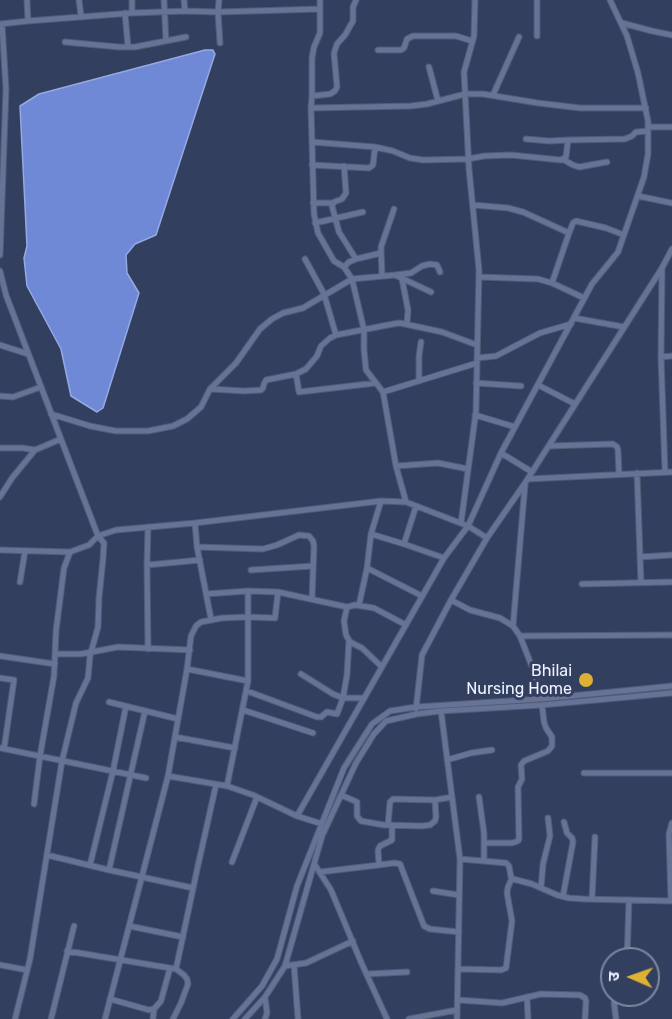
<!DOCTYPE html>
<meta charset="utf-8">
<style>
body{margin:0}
#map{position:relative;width:672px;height:1019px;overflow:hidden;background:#333f5e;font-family:Rubik,"Noto Sans Devanagari",sans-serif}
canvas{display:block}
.north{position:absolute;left:600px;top:947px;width:60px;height:60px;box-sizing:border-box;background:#333f5e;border:2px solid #7e879e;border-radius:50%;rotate:272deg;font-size:16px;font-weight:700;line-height:24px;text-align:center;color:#eef3ff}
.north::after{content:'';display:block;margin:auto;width:21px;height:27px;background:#ddb133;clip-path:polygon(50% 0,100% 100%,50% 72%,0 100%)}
</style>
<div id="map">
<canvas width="672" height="1019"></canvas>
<div class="north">उ</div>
</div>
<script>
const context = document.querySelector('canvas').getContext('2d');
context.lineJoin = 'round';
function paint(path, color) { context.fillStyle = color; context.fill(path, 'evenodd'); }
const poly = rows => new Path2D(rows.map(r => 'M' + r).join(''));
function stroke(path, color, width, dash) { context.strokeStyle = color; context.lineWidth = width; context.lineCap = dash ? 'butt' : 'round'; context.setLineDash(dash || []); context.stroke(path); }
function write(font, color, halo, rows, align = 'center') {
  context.font = font + ' Rubik,sans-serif'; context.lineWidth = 6; context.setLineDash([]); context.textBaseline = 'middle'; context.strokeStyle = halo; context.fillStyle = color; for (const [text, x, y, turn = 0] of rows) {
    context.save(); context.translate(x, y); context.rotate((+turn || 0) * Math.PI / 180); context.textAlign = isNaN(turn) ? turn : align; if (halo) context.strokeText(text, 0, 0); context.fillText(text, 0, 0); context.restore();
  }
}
const water = poly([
 [205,50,213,50,215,54,156,235,135,244,126,255,127,273,139,293,103,408,97,412,71,396,61,349,27,286,24,258,27,246,20,106,39,94,205,50]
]);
const minor = poly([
 [79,0,81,16],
 [132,0,132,13],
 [164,0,166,41],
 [184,0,185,11],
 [219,0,218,12,220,43],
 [320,0,320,33,314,47,312,58,312,96,311,108,314,214,318,233,334,261,344,267,352,279,364,330,364,350,366,370,383,392,396,466,406,502],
 [125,13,128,47],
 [28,21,132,13,185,11,218,12,320,9],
 [622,23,652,31,672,35],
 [0,24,28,21,27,0],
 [537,36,537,0],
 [65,42,119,47,135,47,186,37],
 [378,50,401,50,404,48,407,39,413,36,456,36,472,41],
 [429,67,438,101],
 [493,95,519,37],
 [312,96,330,94,335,91,337,87,334,53,337,44,345,35,353,21,353,7,356,0],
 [311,108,411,106,427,104,465,94,483,94,538,103,580,108,646,108],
 [648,127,672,127],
 [526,139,549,141,568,140],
 [312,142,375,147,393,151,410,158,423,160,468,159,484,156,511,155,561,160,566,157,568,140,625,139,632,136,636,132,648,131],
 [564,160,573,165,579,167,607,162],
 [312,165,369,168,373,165,375,147],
 [344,166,346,193,342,199,334,202,332,206,339,232,356,259],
 [638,196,672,203],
 [313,203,333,203],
 [473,205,508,208,523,212,569,233,552,283,584,298],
 [315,223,363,212],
 [569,233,573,223,576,221,606,228,624,235],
 [0,255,6,89,2,24],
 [305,259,324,294,336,335],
 [344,267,349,262,356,259,381,253],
 [662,269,661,357,665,472],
 [0,271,6,295,98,536,104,543,103,559,99,598,98,627,90,656,88,678,76,703,62,761,30,959,15,1019],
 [395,275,411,273,422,266,430,264,437,265,440,272],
 [382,276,381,247,394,209],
 [479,277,538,279,552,283],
 [402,279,408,310,407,324],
 [574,318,624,327],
 [0,345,28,354],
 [661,357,672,356],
 [477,358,496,356,540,333,571,324],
 [419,381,419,356,421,342],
 [376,383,299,392,296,374,306,369,317,356,321,346,330,338,336,335,393,324,400,323,442,332,477,345],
 [476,383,521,386],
 [538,385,575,404],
 [210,389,245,391,261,390,263,388,264,384,266,380,296,374],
 [383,392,477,363],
 [0,396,13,397,41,387],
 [51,414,90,426,116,431,148,431,173,426,187,419,201,407,210,389,236,363,260,329,272,319,283,313,303,308,352,279,395,275,431,292],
 [475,415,515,427],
 [549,446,613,444,617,447,618,450,619,474],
 [0,448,23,448,35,450],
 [501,453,532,472],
 [396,466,438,463,468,469],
 [637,473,641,583],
 [528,479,672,472],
 [0,497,12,478,35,450,61,439],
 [381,501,371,534,367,568,422,596],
 [195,523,197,547,211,619],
 [461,523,476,411,479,270,469,169,464,72,474,36,475,0],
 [371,534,404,544,444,558],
 [404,544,416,506],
 [197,547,263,549,277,545,299,535,309,536,313,541,314,546,312,599],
 [0,550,70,552,89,545,98,536,116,530,195,523,381,501,406,502,468,526,487,538],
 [640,557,672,555],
 [147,565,200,560],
 [251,570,313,566],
 [20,582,25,551],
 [582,584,672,582],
 [206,594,248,591,278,592,347,607,344,621,346,635,350,642,362,648,382,667],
 [451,600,470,610,500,618,513,626,520,636,536,677,540,699],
 [359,605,367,568],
 [347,607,355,605,374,608,406,625],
 [513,626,525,485],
 [520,636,672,635],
 [349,640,347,675,343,698,364,698],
 [148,649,147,565,148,527],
 [55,654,81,654,118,647,190,650],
 [0,656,55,664],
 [187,669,191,636,196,626,201,622,222,618,248,617,275,618,278,592],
 [0,678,14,680,4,749],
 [247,691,317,717,321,717,327,712,337,714,343,698,333,694,301,674],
 [109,702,178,719],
 [416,709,422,655,451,600,487,538,525,483,662,268,672,249],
 [243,710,313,733],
 [145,711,109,870,193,888],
 [441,711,460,859,457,1019],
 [175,737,235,748],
 [0,748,146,778],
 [447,760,471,753,492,750],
 [584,773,672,773],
 [168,776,227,786,248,681,248,591],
 [227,786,253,795,297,816,322,824],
 [341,795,357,802,357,816,361,821,384,825,422,826,430,825,435,821,436,817,435,800],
 [479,797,484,833,484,861],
 [34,804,40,756,54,676,56,631,64,568,70,552],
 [297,816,444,558,468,526,501,453,592,284,618,252,644,177,648,154,648,121,638,73,627,36,610,0],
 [388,825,390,802,393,799,435,800,452,797],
 [484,843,512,843,518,841,519,839,518,787,522,779,521,765,524,761,548,751,552,746,552,737,546,728,544,722,542,705],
 [47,855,109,870],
 [460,859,506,863,509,866,511,877,513,879,532,884,557,895,569,898,584,899,672,901],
 [232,862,257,797],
 [90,865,113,771,126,706],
 [315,865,331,890,361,962,387,1019],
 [379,865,394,863,400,864,424,926,430,929,459,932],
 [320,872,379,865,378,850,380,846,392,840,392,825],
 [541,888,543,864,550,836,548,818],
 [433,891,459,895],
 [563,896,573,842,572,838,567,833,564,822],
 [592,899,595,837],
 [671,901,669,834,672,823],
 [129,926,183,937],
 [67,951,176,969,197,870,216,785],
 [627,959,629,900],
 [0,965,27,970],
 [294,965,298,1019],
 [285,966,306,963,353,941],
 [458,969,501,970,506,968,512,921,507,893,508,887,512,878],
 [367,974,407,972],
 [527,997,528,1019],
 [110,999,149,1010,154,1009,161,1001,170,968],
 [458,1000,502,1003,541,994,580,995,585,998,586,1001,585,1019],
 [51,1019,74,926],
 [105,1019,168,776,187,669,248,681],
 [153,1019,154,1009],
 [173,1019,181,1003,188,984,187,979,184,975,176,969],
 [233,1019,262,986,277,959,297,886,344,768,372,724,390,711,416,707,540,699,672,686],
 [245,1019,265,997,285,966,322,836,356,763,374,734,386,721,417,714,441,711,542,705,672,693],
 [265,1019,267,1013,265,997],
 [409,1019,457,1010],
 [616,1019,614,1003,615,999,620,995]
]);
const markers = [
 [586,680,8,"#ddb133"]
];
const poiNames = [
 ["Bhilai",572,671],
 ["Nursing Home",572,689]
];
paint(water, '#6f89d7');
stroke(water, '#95a9e3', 1.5);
stroke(minor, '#525b73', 7);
stroke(minor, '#667396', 5);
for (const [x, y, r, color] of markers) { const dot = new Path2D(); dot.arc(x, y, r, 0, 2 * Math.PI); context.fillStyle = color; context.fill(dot); stroke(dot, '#333f5e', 2); }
write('16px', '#eef3ff', '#333f5e', poiNames, 'right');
</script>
